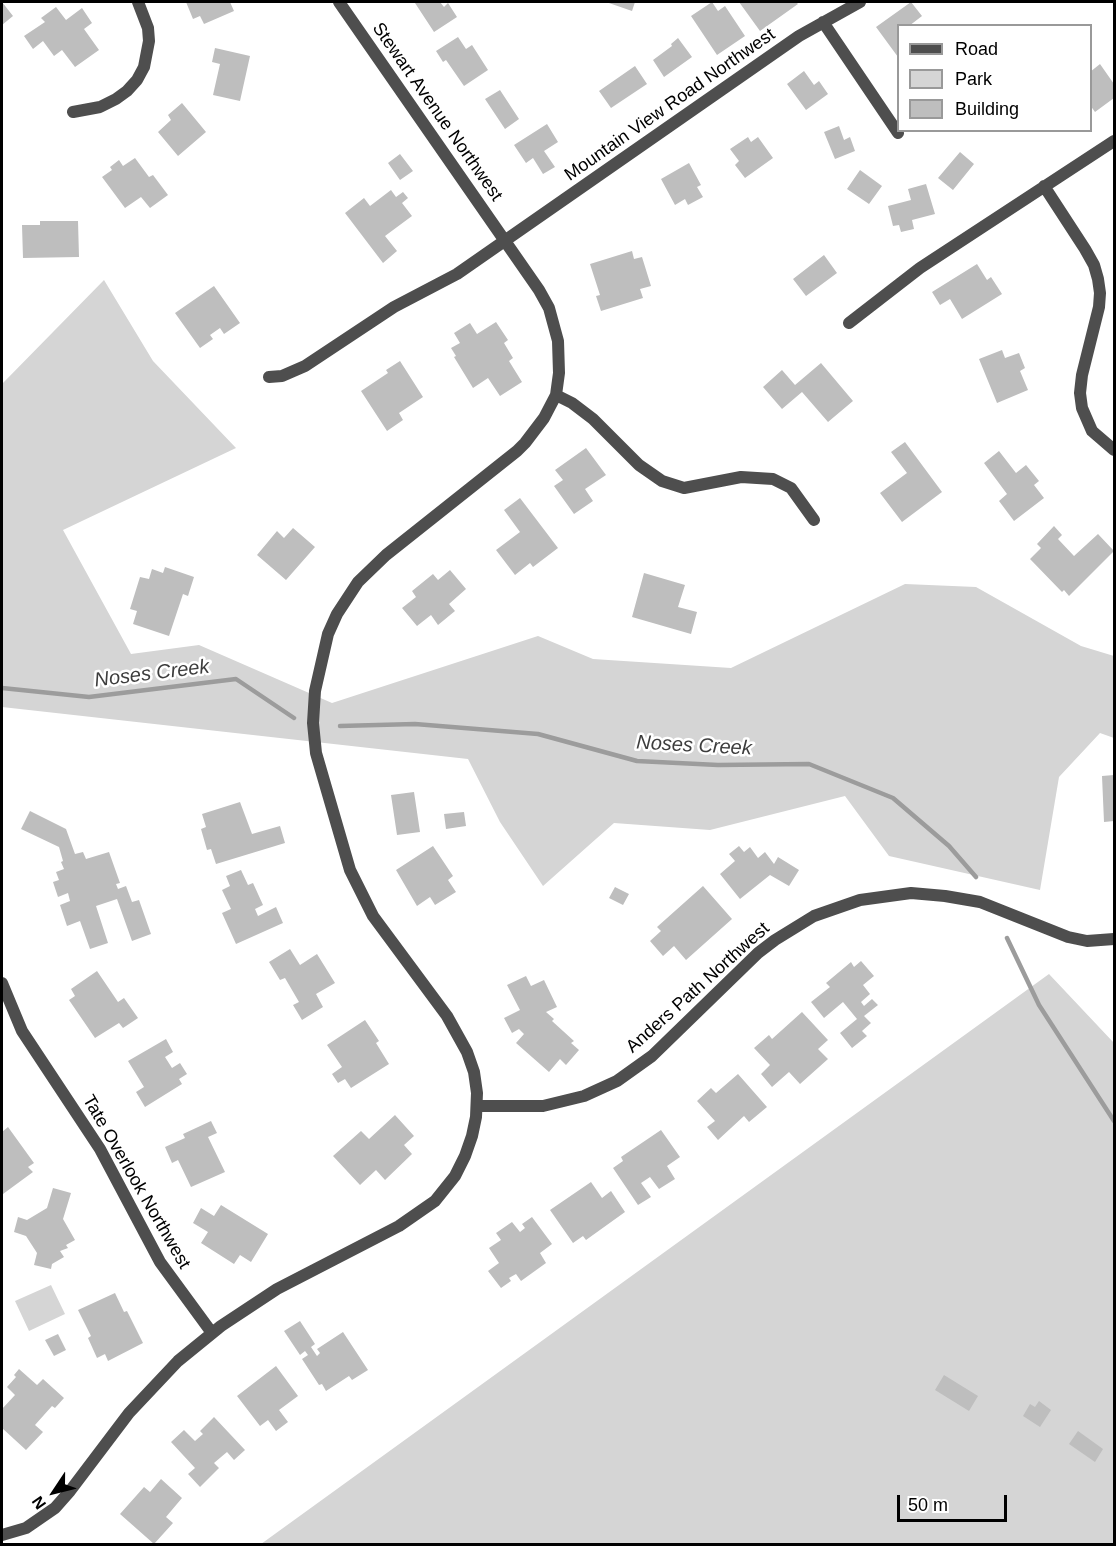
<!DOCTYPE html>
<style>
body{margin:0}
#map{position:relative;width:1116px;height:1546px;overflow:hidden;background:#fff;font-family:Arial,sans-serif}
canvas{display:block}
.frame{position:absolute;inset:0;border:3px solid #000;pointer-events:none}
.legend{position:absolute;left:897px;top:24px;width:195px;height:108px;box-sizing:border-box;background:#fff;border:2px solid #999;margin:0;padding:8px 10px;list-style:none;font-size:18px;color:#000}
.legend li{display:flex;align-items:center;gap:12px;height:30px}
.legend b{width:30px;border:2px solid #999}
.north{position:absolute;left:24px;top:1462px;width:60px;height:60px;-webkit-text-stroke:4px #fff;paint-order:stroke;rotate:235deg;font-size:16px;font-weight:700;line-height:24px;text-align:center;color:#000}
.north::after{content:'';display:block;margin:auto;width:21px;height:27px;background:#000;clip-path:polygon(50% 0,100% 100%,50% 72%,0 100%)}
.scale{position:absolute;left:897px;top:1495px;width:110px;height:27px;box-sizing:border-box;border:3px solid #000;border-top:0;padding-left:8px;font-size:18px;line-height:21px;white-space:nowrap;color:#000;-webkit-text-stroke:4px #fff;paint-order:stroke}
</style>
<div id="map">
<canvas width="1116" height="1546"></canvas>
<div class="frame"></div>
<ul class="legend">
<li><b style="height:8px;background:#4e4e4e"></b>Road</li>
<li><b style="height:16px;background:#d5d5d5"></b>Park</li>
<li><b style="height:16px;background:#bebebe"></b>Building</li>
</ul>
<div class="north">N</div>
<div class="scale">50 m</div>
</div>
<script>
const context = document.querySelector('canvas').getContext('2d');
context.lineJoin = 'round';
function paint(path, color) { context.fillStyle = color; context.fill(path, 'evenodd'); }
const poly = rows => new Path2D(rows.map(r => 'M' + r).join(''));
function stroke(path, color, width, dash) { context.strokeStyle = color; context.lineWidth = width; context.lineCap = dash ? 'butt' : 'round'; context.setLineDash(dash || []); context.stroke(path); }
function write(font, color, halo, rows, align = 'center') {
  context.font = font + ' Arial,sans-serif'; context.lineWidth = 5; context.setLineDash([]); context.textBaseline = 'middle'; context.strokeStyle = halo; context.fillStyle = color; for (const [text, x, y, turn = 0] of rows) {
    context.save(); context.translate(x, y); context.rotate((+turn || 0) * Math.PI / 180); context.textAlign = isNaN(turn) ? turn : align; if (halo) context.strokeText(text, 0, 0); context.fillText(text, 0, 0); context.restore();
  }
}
const green = poly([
 [104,280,153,361,236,448,63,530,131,654,199,645,332,703,538,636,593,659,731,668,905,584,976,587,1081,646,1114,656,1114,738,1100,733,1059,777,1040,890,889,856,845,796,710,830,614,823,543,886,500,822,468,759,2,707,2,384],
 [1049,974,1114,1043,1114,1544,261,1544],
 [51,1285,65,1314,29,1331,15,1301]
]);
const stream = poly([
 [2,688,89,697,236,679,294,718],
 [340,726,415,724,538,734,637,761,718,765,809,764,893,798,949,846,976,877],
 [1007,938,1039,1005,1114,1121]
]);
const building = poly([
 [2,2,13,16,2,25],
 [186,2,230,2,234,11,204,24,200,16,193,19],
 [417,2,440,2,444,7,448,3,457,17,434,32,415,3],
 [606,2,635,2,632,11],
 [712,2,718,11,725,6,745,36,717,55,691,16],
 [739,2,796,2,798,4,760,31],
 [911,2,922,16,909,26,898,26,898,57,876,27],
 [56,7,66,20,82,8,92,23,84,29,99,50,75,67,62,50,54,56,43,41,33,49,24,36,45,22,41,18],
 [458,37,466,49,472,45,488,70,464,86,446,60,443,62,436,51],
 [678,38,692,57,664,77,653,60,672,46,671,44],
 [215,48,250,56,240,101,213,95,220,64,212,62],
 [1100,64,1114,84,1114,98,1095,112,1090,105,1090,72],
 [635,66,647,84,611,108,599,91],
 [804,71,814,85,819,81,828,94,806,110,787,84],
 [500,90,519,119,505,129,485,99],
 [182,103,206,132,178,156,158,132,171,120,168,115],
 [547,124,558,142,544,151,555,167,543,174,533,158,526,163,514,145],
 [839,126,844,140,850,137,855,151,835,159,824,132],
 [748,137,751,142,758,137,773,158,745,178,735,165,739,161,730,149],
 [960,152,974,164,953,190,938,178],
 [400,154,413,171,400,180,388,163],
 [135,158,149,177,153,175,168,195,150,208,141,197,125,208,102,177,112,170,110,167,119,160,123,166],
 [689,163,701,185,697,187,703,197,688,205,685,199,675,205,661,179],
 [860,170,882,186,869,204,847,189],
 [926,184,935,214,912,220,914,229,901,232,899,225,893,226,888,206,911,200,908,189],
 [391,190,396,197,403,192,408,198,402,203,412,216,385,236,397,251,383,263,345,213,364,198,370,206],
 [40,221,78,221,79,257,23,258,22,225,40,225],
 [632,251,634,259,642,257,651,286,640,289,643,298,601,311,596,296,600,295,590,264],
 [824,255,837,273,806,296,793,279],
 [977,264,987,280,991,277,1002,294,962,319,950,299,940,305,932,292],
 [214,286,240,323,224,334,220,328,210,335,213,339,200,348,175,313],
 [496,322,508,340,504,343,513,358,509,361,522,382,500,396,488,378,473,388,454,357,456,356,451,348,460,343,454,333,470,323,477,334],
 [1002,350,1005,358,1019,353,1025,368,1020,371,1028,390,997,403,979,359],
 [400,361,423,397,399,413,403,420,387,431,361,391,388,373,386,370],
 [821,363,853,401,828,422,802,392,782,409,763,387,782,370,795,385],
 [905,442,942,492,902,522,880,493,907,473,891,452],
 [586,448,606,475,585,489,593,501,574,514,554,486,563,480,555,470],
 [999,451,1016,473,1026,465,1039,481,1034,485,1044,498,1014,521,999,501,1007,494,984,463],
 [520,498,558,548,533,567,530,563,515,575,496,550,520,532,504,510],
 [1054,526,1062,535,1058,539,1074,556,1098,534,1114,551,1069,596,1064,590,1062,592,1030,559,1041,548,1037,544],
 [293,528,315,547,286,580,257,555,277,531,284,538],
 [165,567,194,577,188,596,183,594,169,636,133,624,137,611,130,609,140,577,149,579,152,569,163,573],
 [450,570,466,589,449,604,455,611,438,625,431,615,417,626,402,608,416,597,412,591,433,574,438,580],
 [644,573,685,585,678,607,697,612,691,634,632,617],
 [1114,775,1114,821,1104,822,1102,776],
 [414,792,420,832,397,835,391,795],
 [240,802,252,834,280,826,285,843,216,864,211,849,207,850,201,829,206,827,202,814],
 [30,811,66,829,75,854,83,852,86,859,109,852,120,883,116,884,118,889,126,886,132,902,139,900,151,934,132,941,117,899,96,906,108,943,90,949,80,921,67,926,60,905,70,901,68,893,58,897,53,882,59,880,56,872,64,869,61,862,63,861,59,847,21,829],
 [464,812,466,826,446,829,444,814],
 [433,846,453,876,448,880,456,892,435,905,430,897,417,906,396,870],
 [739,846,744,852,750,847,758,858,765,852,774,864,778,857,799,870,789,886,770,875,740,899,720,874,735,861,729,854],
 [241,870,248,885,253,883,263,905,255,909,258,916,276,907,283,923,236,944,222,913,231,909,222,890,230,886,226,876],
 [703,886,732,919,686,960,674,946,663,956,650,941,661,931,657,927],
 [615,887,629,894,623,905,609,898],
 [290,949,300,965,317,954,335,983,316,994,323,1007,302,1020,293,1005,299,1002,285,978,280,980,269,962],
 [861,961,874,976,863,985,870,994,861,1002,864,1006,872,999,878,1005,864,1016,871,1023,862,1031,867,1036,852,1048,840,1033,857,1019,843,1002,824,1018,811,1002,830,987,826,983,851,962,854,967],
 [97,971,118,1002,124,998,138,1018,123,1028,119,1023,95,1038,69,1000,75,996,71,989],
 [526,976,531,986,544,980,557,1007,546,1012,554,1019,552,1021,574,1041,571,1043,579,1050,566,1065,560,1059,549,1072,516,1043,524,1034,519,1029,512,1033,504,1018,520,1010,507,985],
 [802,1012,828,1040,818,1049,828,1059,800,1084,789,1072,772,1087,761,1074,770,1065,754,1048,769,1035,772,1039],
 [365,1020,379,1041,376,1043,389,1064,351,1088,345,1079,338,1083,332,1074,342,1067,327,1045],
 [166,1039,173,1052,165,1057,172,1068,180,1063,187,1074,179,1079,182,1084,145,1107,136,1092,144,1087,128,1061],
 [738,1074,767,1107,749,1122,744,1116,718,1140,707,1127,715,1121,697,1101,711,1088,716,1093],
 [395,1115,414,1136,404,1145,412,1154,385,1180,376,1170,360,1185,333,1156,361,1131,369,1139],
 [211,1121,217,1133,208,1137,225,1172,191,1187,178,1160,172,1163,165,1147,185,1138,183,1134],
 [8,1127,34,1163,28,1167,33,1172,3,1194,2,1132],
 [661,1130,680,1157,667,1166,675,1179,659,1189,650,1177,641,1183,651,1197,638,1205,613,1168,623,1161,621,1157],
 [591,1182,602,1198,611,1191,625,1212,586,1240,583,1236,573,1243,550,1210],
 [53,1188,71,1193,63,1219,75,1240,66,1245,68,1248,60,1251,64,1257,52,1264,51,1269,34,1265,37,1253,26,1236,14,1232,18,1217,27,1220,47,1208],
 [221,1205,268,1234,251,1262,240,1255,234,1264,201,1243,208,1232,193,1223,201,1208,214,1216],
 [532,1217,552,1244,540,1253,546,1263,521,1281,516,1274,509,1278,511,1281,501,1288,488,1271,499,1263,489,1248,501,1240,496,1233,512,1222,520,1232,525,1228,522,1224],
 [115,1293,124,1312,127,1311,143,1343,108,1361,105,1354,97,1358,88,1338,91,1336,78,1310],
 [300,1321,315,1344,311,1347,317,1356,320,1353,317,1349,343,1332,368,1370,352,1380,349,1376,326,1391,322,1384,319,1385,302,1359,308,1355,305,1351,300,1355,284,1331],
 [58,1334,66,1350,54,1356,45,1340],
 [276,1366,298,1396,279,1410,288,1422,276,1431,268,1420,260,1426,237,1396],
 [19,1369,37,1385,43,1379,64,1398,55,1408,52,1406,35,1425,43,1432,26,1450,2,1428,2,1409,15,1395,7,1387,16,1377,14,1375],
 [944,1375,978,1396,969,1411,935,1390],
 [1039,1401,1051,1410,1040,1427,1023,1416,1030,1404,1035,1407],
 [214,1417,245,1450,234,1460,227,1452,214,1463,219,1468,200,1487,188,1474,195,1468,171,1442,184,1430,195,1441,203,1434,200,1431],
 [1078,1431,1103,1449,1095,1462,1069,1444],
 [161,1479,182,1498,166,1517,173,1523,154,1544,120,1514,144,1487,150,1492]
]);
const minor = poly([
 [823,22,898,133],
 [73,112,100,107,116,99,127,91,137,80,144,67,149,41,148,28,138,2],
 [1044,186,1085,249,1094,265,1098,279,1100,293,1099,307,1082,375,1080,393,1082,408,1092,431,1114,450],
 [849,323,920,268,1114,141],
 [269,377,282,376,305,366,394,307,457,274,799,36,860,2],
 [556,395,572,403,593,419,639,465,662,481,684,488,741,477,773,479,791,488,814,520],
 [2,983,22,1031,100,1149,160,1262,212,1333],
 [477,1106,543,1106,584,1096,617,1081,652,1056,758,953,775,940,814,916,860,900,911,893,945,896,980,902,1068,937,1087,941,1114,939],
 [2,1535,26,1528,55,1508,70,1491,129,1413,178,1361,221,1326,277,1289,399,1226,435,1201,455,1176,465,1156,472,1136,476,1117,477,1093,474,1072,467,1052,447,1016,373,916,350,870,316,753,313,723,315,691,328,634,337,614,358,582,386,555,517,451,525,443,544,418,556,395,559,373,558,341,549,308,539,290,339,2]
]);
const streetNames = [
 ["Mountain View Road Northwest",670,105,-35],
 ["Stewart Avenue Northwest",437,112,55],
 ["Anders Path Northwest",698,988,-42],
 ["Tate Overlook Northwest",136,1182,60]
];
const waterNames = [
 ["Noses Creek",152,674,-7],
 ["Noses Creek",694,746,3]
];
paint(green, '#d5d5d5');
stroke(stream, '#9c9c9c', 4.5);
paint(building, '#bebebe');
stroke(minor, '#4e4e4e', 12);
write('18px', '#000', '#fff', streetNames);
write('italic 20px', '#3d3d3d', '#fff', waterNames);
</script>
